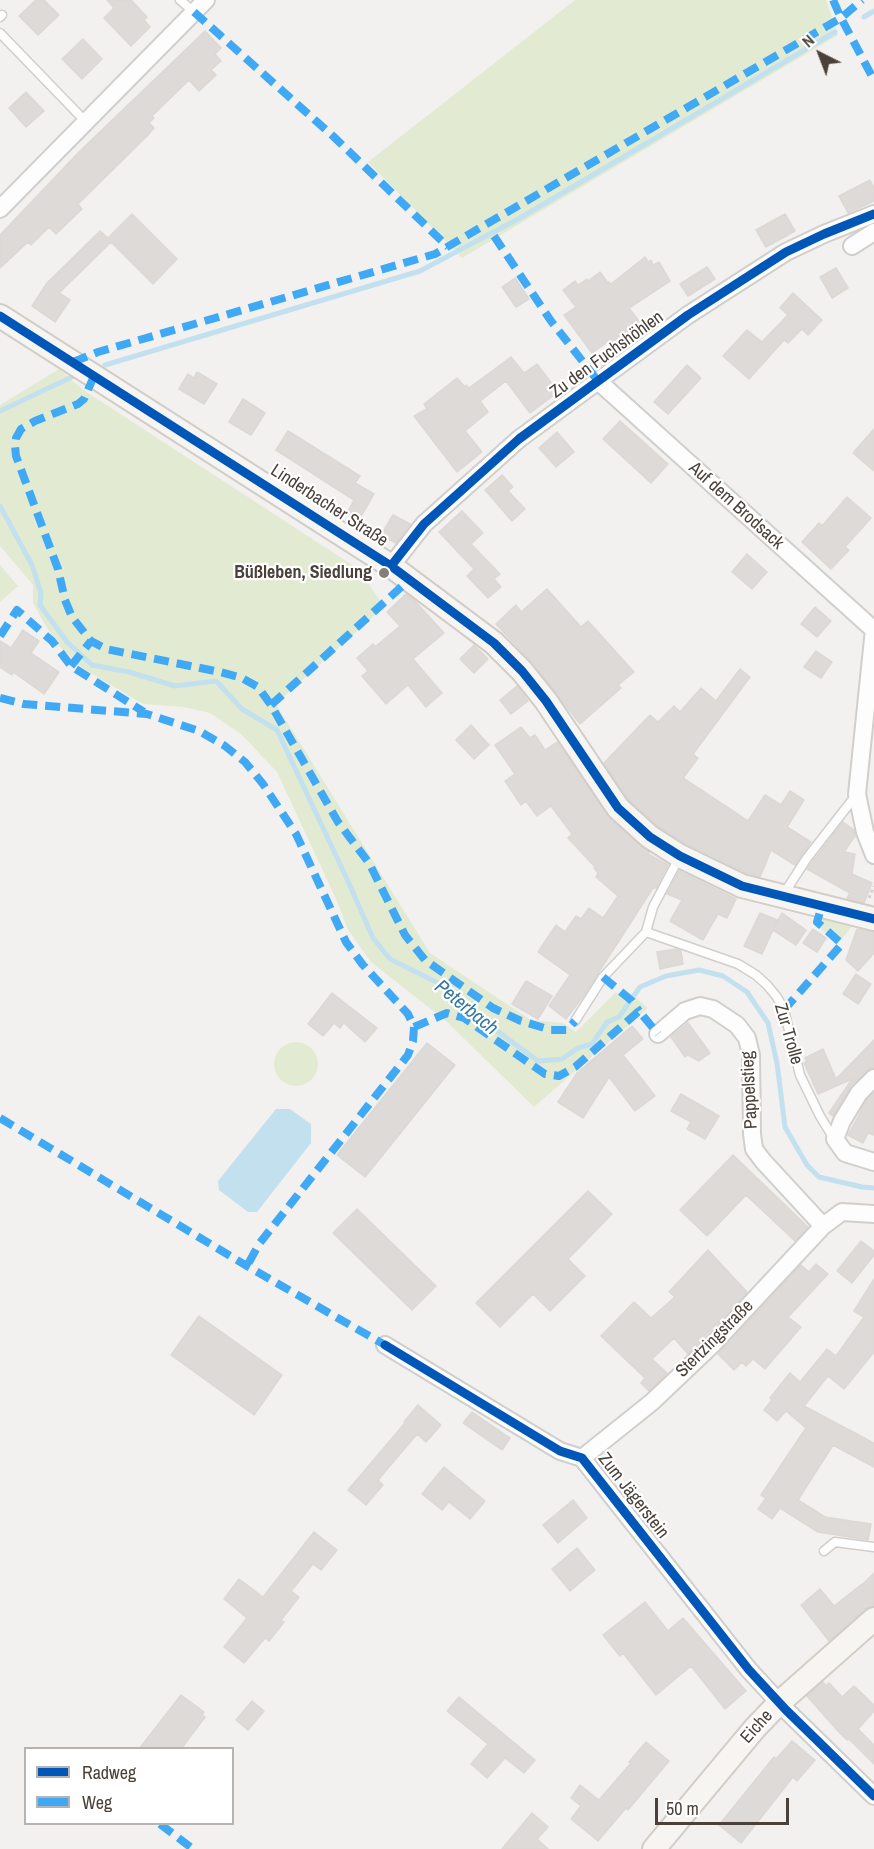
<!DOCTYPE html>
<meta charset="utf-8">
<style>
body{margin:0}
#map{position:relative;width:874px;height:1849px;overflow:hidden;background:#f3f1ef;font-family:"Archivo Narrow",sans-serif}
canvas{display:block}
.legend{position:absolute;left:24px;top:1747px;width:210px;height:78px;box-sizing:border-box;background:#fff;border:2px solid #b7b3b0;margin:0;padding:8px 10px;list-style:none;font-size:18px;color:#4a423a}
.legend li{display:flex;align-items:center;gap:12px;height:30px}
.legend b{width:30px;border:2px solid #b7b3b0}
.north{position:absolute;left:790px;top:24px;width:60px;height:60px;-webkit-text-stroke:4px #fff;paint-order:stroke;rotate:318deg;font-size:16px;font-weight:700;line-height:24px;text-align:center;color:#4a423a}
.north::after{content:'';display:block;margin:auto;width:21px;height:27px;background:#4a423a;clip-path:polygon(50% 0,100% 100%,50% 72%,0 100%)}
.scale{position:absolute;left:655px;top:1798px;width:134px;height:27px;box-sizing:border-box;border:3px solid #4a423a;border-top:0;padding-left:8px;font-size:18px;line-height:21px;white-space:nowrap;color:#4a423a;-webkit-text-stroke:4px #fff;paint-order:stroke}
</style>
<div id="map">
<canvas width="874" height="1849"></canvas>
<ul class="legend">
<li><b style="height:8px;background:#0057b8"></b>Radweg</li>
<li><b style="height:8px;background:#3fa9f5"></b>Weg</li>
</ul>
<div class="north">N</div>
<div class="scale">50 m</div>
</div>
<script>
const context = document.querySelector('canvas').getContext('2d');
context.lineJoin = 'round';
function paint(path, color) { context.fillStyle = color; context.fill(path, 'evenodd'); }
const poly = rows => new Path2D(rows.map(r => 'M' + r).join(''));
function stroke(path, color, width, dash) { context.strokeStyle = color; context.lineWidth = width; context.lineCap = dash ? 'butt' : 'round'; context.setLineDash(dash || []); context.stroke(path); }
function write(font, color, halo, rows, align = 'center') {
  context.font = font + ' "Archivo Narrow",sans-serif'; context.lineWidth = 4.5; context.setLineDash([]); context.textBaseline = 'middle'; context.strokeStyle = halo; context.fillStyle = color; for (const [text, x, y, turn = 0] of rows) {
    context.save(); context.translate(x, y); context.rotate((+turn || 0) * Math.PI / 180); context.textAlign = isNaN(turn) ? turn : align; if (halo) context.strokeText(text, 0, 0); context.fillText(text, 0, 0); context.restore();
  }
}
const green = poly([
 [575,0,826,0,838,35,462,258,368,162],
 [59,369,82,389,360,570,384,607,276,704,430,953,531,1020,563,1023,576,1032,615,993,630,993,648,1008,534,1107,446,1021,371,962,348,930,336,899,277,772,241,734,210,713,183,707,143,704,82,668,59,646,44,623,33,603,33,585,0,546,0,405],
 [0,565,18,586,0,602],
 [817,917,854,924,838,944,815,923],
 '274 1064a22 22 0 1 1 44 0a22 22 0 1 1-44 0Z'
]);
const water = poly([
 [276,1109,290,1109,311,1124,311,1143,257,1212,248,1212,219,1190,218,1181]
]);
const stream = poly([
 [864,17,874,11],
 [105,365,420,271,520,218,835,32],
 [0,411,74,376],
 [0,506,32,565,41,593,40,605,67,642,92,665,129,672,175,686,216,681,242,709,277,730,347,879,373,938,390,959,440,984,472,1016,500,1033,538,1061,562,1059,578,1048,592,1044,607,1022,619,1017,640,987,666,976,699,970,723,976,747,992,768,1023,777,1063,785,1127,807,1165,819,1177,862,1187,874,1188]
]);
const building = poly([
 [36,0,44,0,59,15,38,35,19,16,36,0],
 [107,0,131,0,147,17,144,20,150,27,131,46,104,18,114,8,107,0],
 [205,31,221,48,215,54,221,61,211,70,216,75,199,91,189,80,152,116,154,118,149,123,154,128,147,136,78,204,82,209,56,234,49,227,31,245,28,242,0,268,0,235,79,152,205,31],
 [83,39,102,59,82,79,62,59,83,39],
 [26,92,44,111,26,127,9,108,26,92],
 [870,180,874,188,874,201,848,213,839,196,870,180],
 [132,214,177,259,153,284,111,242,59,293,70,300,55,322,32,306,47,283,100,231,108,238,132,214],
 [785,214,795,231,766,247,756,230,785,214],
 [645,257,648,262,651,260,653,265,659,262,670,281,629,308,641,324,613,344,610,340,592,353,564,315,576,307,563,290,575,281,578,285,587,279,588,281,600,272,608,283,609,282,611,284,645,257],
 [707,267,715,279,688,296,680,284,707,267],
 [836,268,848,288,832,298,820,277,836,268],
 [515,278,529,299,516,307,502,287,515,278],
 [793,293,822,320,808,335,802,329,788,343,784,340,749,379,723,356,747,330,762,342,788,315,780,308,793,293],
 [511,357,524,373,537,364,558,392,530,413,506,381,480,401,488,412,465,431,482,452,457,472,414,416,427,409,424,404,457,378,465,387,466,385,469,388,511,357],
 [687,365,701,378,668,414,654,402,687,365],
 [197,372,217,384,204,404,179,389,188,374,194,378,197,372],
 [243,399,265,413,251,435,229,422,243,399],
 [620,421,668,464,651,483,603,439,620,421],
 [874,429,874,471,853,453,874,429],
 [288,431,360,476,355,483,374,494,359,520,347,513,354,500,276,450,288,431],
 [557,432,574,452,556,467,539,448,557,432],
 [502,475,513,487,508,491,525,509,512,521,485,490,502,475],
 [847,497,871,518,845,547,849,550,831,569,802,542,819,523,822,526,847,497],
 [462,511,483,533,471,544,500,574,494,579,501,587,488,598,467,576,474,569,439,532,462,511],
 [393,515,410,524,396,543,381,535,393,515],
 [747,554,767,572,752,589,732,572,747,554],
 [547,589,581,627,588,621,634,672,618,685,621,688,580,724,533,663,496,624,516,605,521,612,547,589],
 [406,594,414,600,444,633,413,659,442,693,426,707,408,685,386,704,362,676,368,671,357,658,373,644,375,647,400,626,387,612,406,594],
 [815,607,831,621,817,637,801,624,815,607],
 [23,630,39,641,31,653,59,672,44,694,13,672,12,675,0,667,0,641,11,648,23,630],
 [474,645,488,659,474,673,460,659,474,645],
 [816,651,832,662,821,678,804,667,816,651],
 [740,669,750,677,693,754,698,758,683,778,748,821,765,795,781,805,790,791,804,800,787,827,811,842,795,865,771,850,760,877,747,873,687,844,658,826,628,799,604,763,650,715,658,722,674,706,680,712,701,688,716,701,740,669],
 [517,686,528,701,511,714,500,700,517,686],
 [471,725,489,745,474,759,456,740,471,725],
 [521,727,530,738,535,735,545,750,557,742,609,818,649,852,648,854,668,865,656,888,653,888,584,995,566,1019,549,1006,570,975,538,952,556,925,565,932,576,916,581,919,589,908,603,918,618,896,596,877,598,873,594,868,595,867,568,838,572,834,551,806,537,816,526,801,521,805,505,781,515,774,495,745,521,727],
 [843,822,854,830,855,836,844,852,855,854,852,874,872,883,864,903,847,898,850,893,807,869,843,822],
 [679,871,736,899,727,918,718,914,703,940,670,921,682,900,667,894,679,871],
 [760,913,777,920,775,926,782,913,806,930,796,945,773,930,762,954,744,946,760,913],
 [813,929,826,938,817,952,803,943,813,929],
 [857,929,874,932,874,953,858,971,846,960,857,929],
 [676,949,681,951,683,964,660,969,657,952,676,949],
 [856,974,871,984,858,1004,843,994,856,974],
 [526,981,552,996,538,1019,512,1004,526,981],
 [332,993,377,1028,365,1042,344,1023,340,1028,334,1023,323,1036,308,1024,332,993],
 [688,1023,710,1053,699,1061,688,1055,685,1057,671,1037,688,1023],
 [632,1026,643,1039,623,1055,655,1096,635,1111,609,1077,583,1118,558,1102,577,1073,632,1026],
 [874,1040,874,1068,867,1071,851,1086,833,1116,829,1113,852,1079,818,1094,804,1063,807,1061,805,1058,823,1049,836,1079,874,1040],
 [427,1043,455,1065,365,1177,337,1155,427,1043],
 [874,1093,874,1135,868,1133,863,1143,848,1135,867,1100,874,1093],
 [681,1094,719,1116,705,1139,687,1129,691,1122,671,1111,681,1094],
 [733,1155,808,1227,795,1241,746,1195,707,1236,680,1210,733,1155],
 [588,1191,612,1214,568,1259,585,1276,550,1311,533,1294,500,1327,476,1303,588,1191],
 [357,1209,436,1286,412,1310,333,1233,357,1209],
 [861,1241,874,1251,874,1255,852,1283,837,1271,861,1241],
 [708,1250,747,1292,688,1354,674,1338,652,1359,667,1373,649,1391,641,1383,645,1378,601,1336,634,1302,651,1318,675,1297,669,1292,708,1250],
 [816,1264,828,1274,788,1317,801,1327,765,1369,753,1359,746,1366,742,1362,734,1370,718,1354,801,1265,809,1272,816,1264],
 [874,1279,874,1352,844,1389,828,1376,804,1406,874,1443,874,1467,833,1445,798,1500,825,1517,871,1524,868,1540,818,1532,780,1508,772,1519,758,1509,766,1498,761,1495,806,1428,786,1411,777,1421,764,1410,772,1400,770,1398,790,1373,800,1382,827,1349,836,1356,864,1317,854,1311,874,1279],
 [199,1316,282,1375,254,1415,171,1355,199,1316],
 [418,1405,441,1425,426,1442,417,1434,378,1480,383,1485,366,1505,348,1490,405,1423,404,1422,418,1405],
 [472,1412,510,1438,502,1450,463,1423,472,1412],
 [444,1467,485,1501,470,1519,449,1502,442,1510,422,1494,444,1467],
 [573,1500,587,1518,558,1543,543,1525,573,1500],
 [314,1532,337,1550,321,1570,313,1564,291,1591,299,1597,281,1620,284,1622,269,1641,265,1638,244,1663,224,1647,247,1618,224,1599,239,1579,263,1597,314,1532],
 [577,1548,595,1570,570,1591,552,1569,577,1548],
 [874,1573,874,1606,865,1609,829,1641,801,1605,820,1589,834,1606,862,1584,862,1585,874,1573],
 [645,1602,668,1631,683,1618,746,1691,725,1709,691,1666,656,1695,623,1653,620,1656,603,1635,645,1602],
 [823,1682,826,1686,829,1683,842,1697,854,1686,874,1705,874,1711,858,1729,874,1745,874,1764,849,1739,847,1740,837,1730,807,1696,823,1682],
 [181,1695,204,1712,202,1715,205,1717,181,1749,139,1749,181,1695],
 [459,1697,535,1760,524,1773,505,1758,487,1778,471,1764,488,1744,447,1711,459,1697],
 [252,1701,264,1711,248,1730,236,1720,252,1701],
 [792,1741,815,1760,797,1781,793,1777,741,1843,719,1825,774,1757,776,1759,792,1741],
 [646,1742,669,1761,628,1810,626,1808,598,1841,571,1819,581,1806,571,1798,580,1785,599,1800,631,1763,629,1762,646,1742],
 [532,1813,548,1827,537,1839,548,1849,502,1849,532,1813]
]);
const path = poly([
 [869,898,874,886]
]);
const lane = poly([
 [180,0,194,12],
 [0,17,2,15],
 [0,33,86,122],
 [783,895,807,858,857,794],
 [646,932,738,964,756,975,767,985,777,997,784,1010,800,1075,820,1116,834,1139],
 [575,1021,603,977,646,932,653,907,680,856],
 [824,1551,835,1542,874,1547]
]);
const street = poly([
 [0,209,206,0],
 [852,246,874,232],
 [598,381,874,630],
 [391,566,424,524,519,439,688,315,786,252,824,234,874,214],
 [874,629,857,794,865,832,874,855],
 [658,1034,685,1011,700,1006,713,1009,737,1025,747,1038,751,1055,752,1134,754,1149,763,1161,823,1226],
 [874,1078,859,1093,842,1121,835,1139,845,1153,874,1162],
 [385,1345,560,1451,582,1458,749,1670,786,1710,874,1796],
 [582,1458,652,1402,712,1345,823,1226,842,1212,874,1214]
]);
const secondary = poly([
 [0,316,391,566,494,643,522,671,546,701,618,808,650,837,680,856,742,886,874,919],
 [654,1849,755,1728,779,1703,874,1619]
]);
const quiet = poly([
 [833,0,841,18,874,80],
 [194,12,334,137,448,247],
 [494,236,551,321,598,381],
 [73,362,98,352,435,254,841,18,862,0],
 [94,376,84,399,78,404,35,421,21,429,16,438,15,446,16,456,58,569,65,600,72,617,91,641,106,649,220,672,242,678,258,687,271,705,338,822,369,863,405,935,425,960,493,1008,521,1021,551,1030,567,1030,575,1021],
 [0,636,17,610,52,641,71,666,144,712],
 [71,666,91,641],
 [0,698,24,704,147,714,199,731,225,746,245,762,263,784,296,834,346,942,363,965,408,1014,414,1027,413,1041,408,1055,259,1244,247,1266],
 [271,705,410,579],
 [603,977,632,1001,639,1011],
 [784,1010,842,944,817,922,822,905],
 [414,1027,447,1013,464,1018,545,1074,559,1076,575,1067,639,1011,658,1034],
 [0,1118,247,1266,385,1345],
 [160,1824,193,1849]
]);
const cycleway = poly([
 [0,316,391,566,494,643,522,671,546,701,618,808,650,837,680,856,742,886,874,919],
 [391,566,424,524,519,439,688,315,786,252,824,234,874,214],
 [385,1345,560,1451,582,1458,749,1670,786,1710,874,1796]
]);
const markers = [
 [384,573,6,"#857f79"]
];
const streetNames = [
 ["Zu den Fuchshöhlen",607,355,-36],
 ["Linderbacher Straße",329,506,33],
 ["Auf dem Brodsack",736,506,42],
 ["Zur Trolle",788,1034,74],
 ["Pappelstieg",750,1090,-93],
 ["Stertzingstraße",715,1339,-45],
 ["Zum Jägerstein",633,1496,52],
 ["Eiche",757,1727,-48]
];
const poiNames = [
 ["Büßleben, Siedlung",372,573]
];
const waterNames = [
 ["Peterbach",466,1008,39]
];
paint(green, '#e2ebd1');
paint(water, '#c3e0ee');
stroke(stream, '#c3e0ee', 5);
paint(building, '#dddad7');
stroke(building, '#dbd8d5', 1.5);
stroke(lane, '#d1cfcc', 11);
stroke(street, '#d1cfcc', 20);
stroke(secondary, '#d2cdc6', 26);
stroke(path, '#d3d1cd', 3, [3, 3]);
stroke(lane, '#fdfdfd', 8);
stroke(street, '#fdfdfd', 16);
stroke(secondary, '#f7f5f2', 22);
stroke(quiet, '#3fa9f5', 8, [15, 8]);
stroke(cycleway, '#0057b8', 9);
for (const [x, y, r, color] of markers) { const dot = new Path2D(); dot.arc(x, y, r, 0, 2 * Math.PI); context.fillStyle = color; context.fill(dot); stroke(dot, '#fff', 2); }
write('18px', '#4a423a', '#fff', streetNames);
write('bold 18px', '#4a423a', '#fff', poiNames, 'right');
write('italic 20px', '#357ba0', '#fff', waterNames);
</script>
